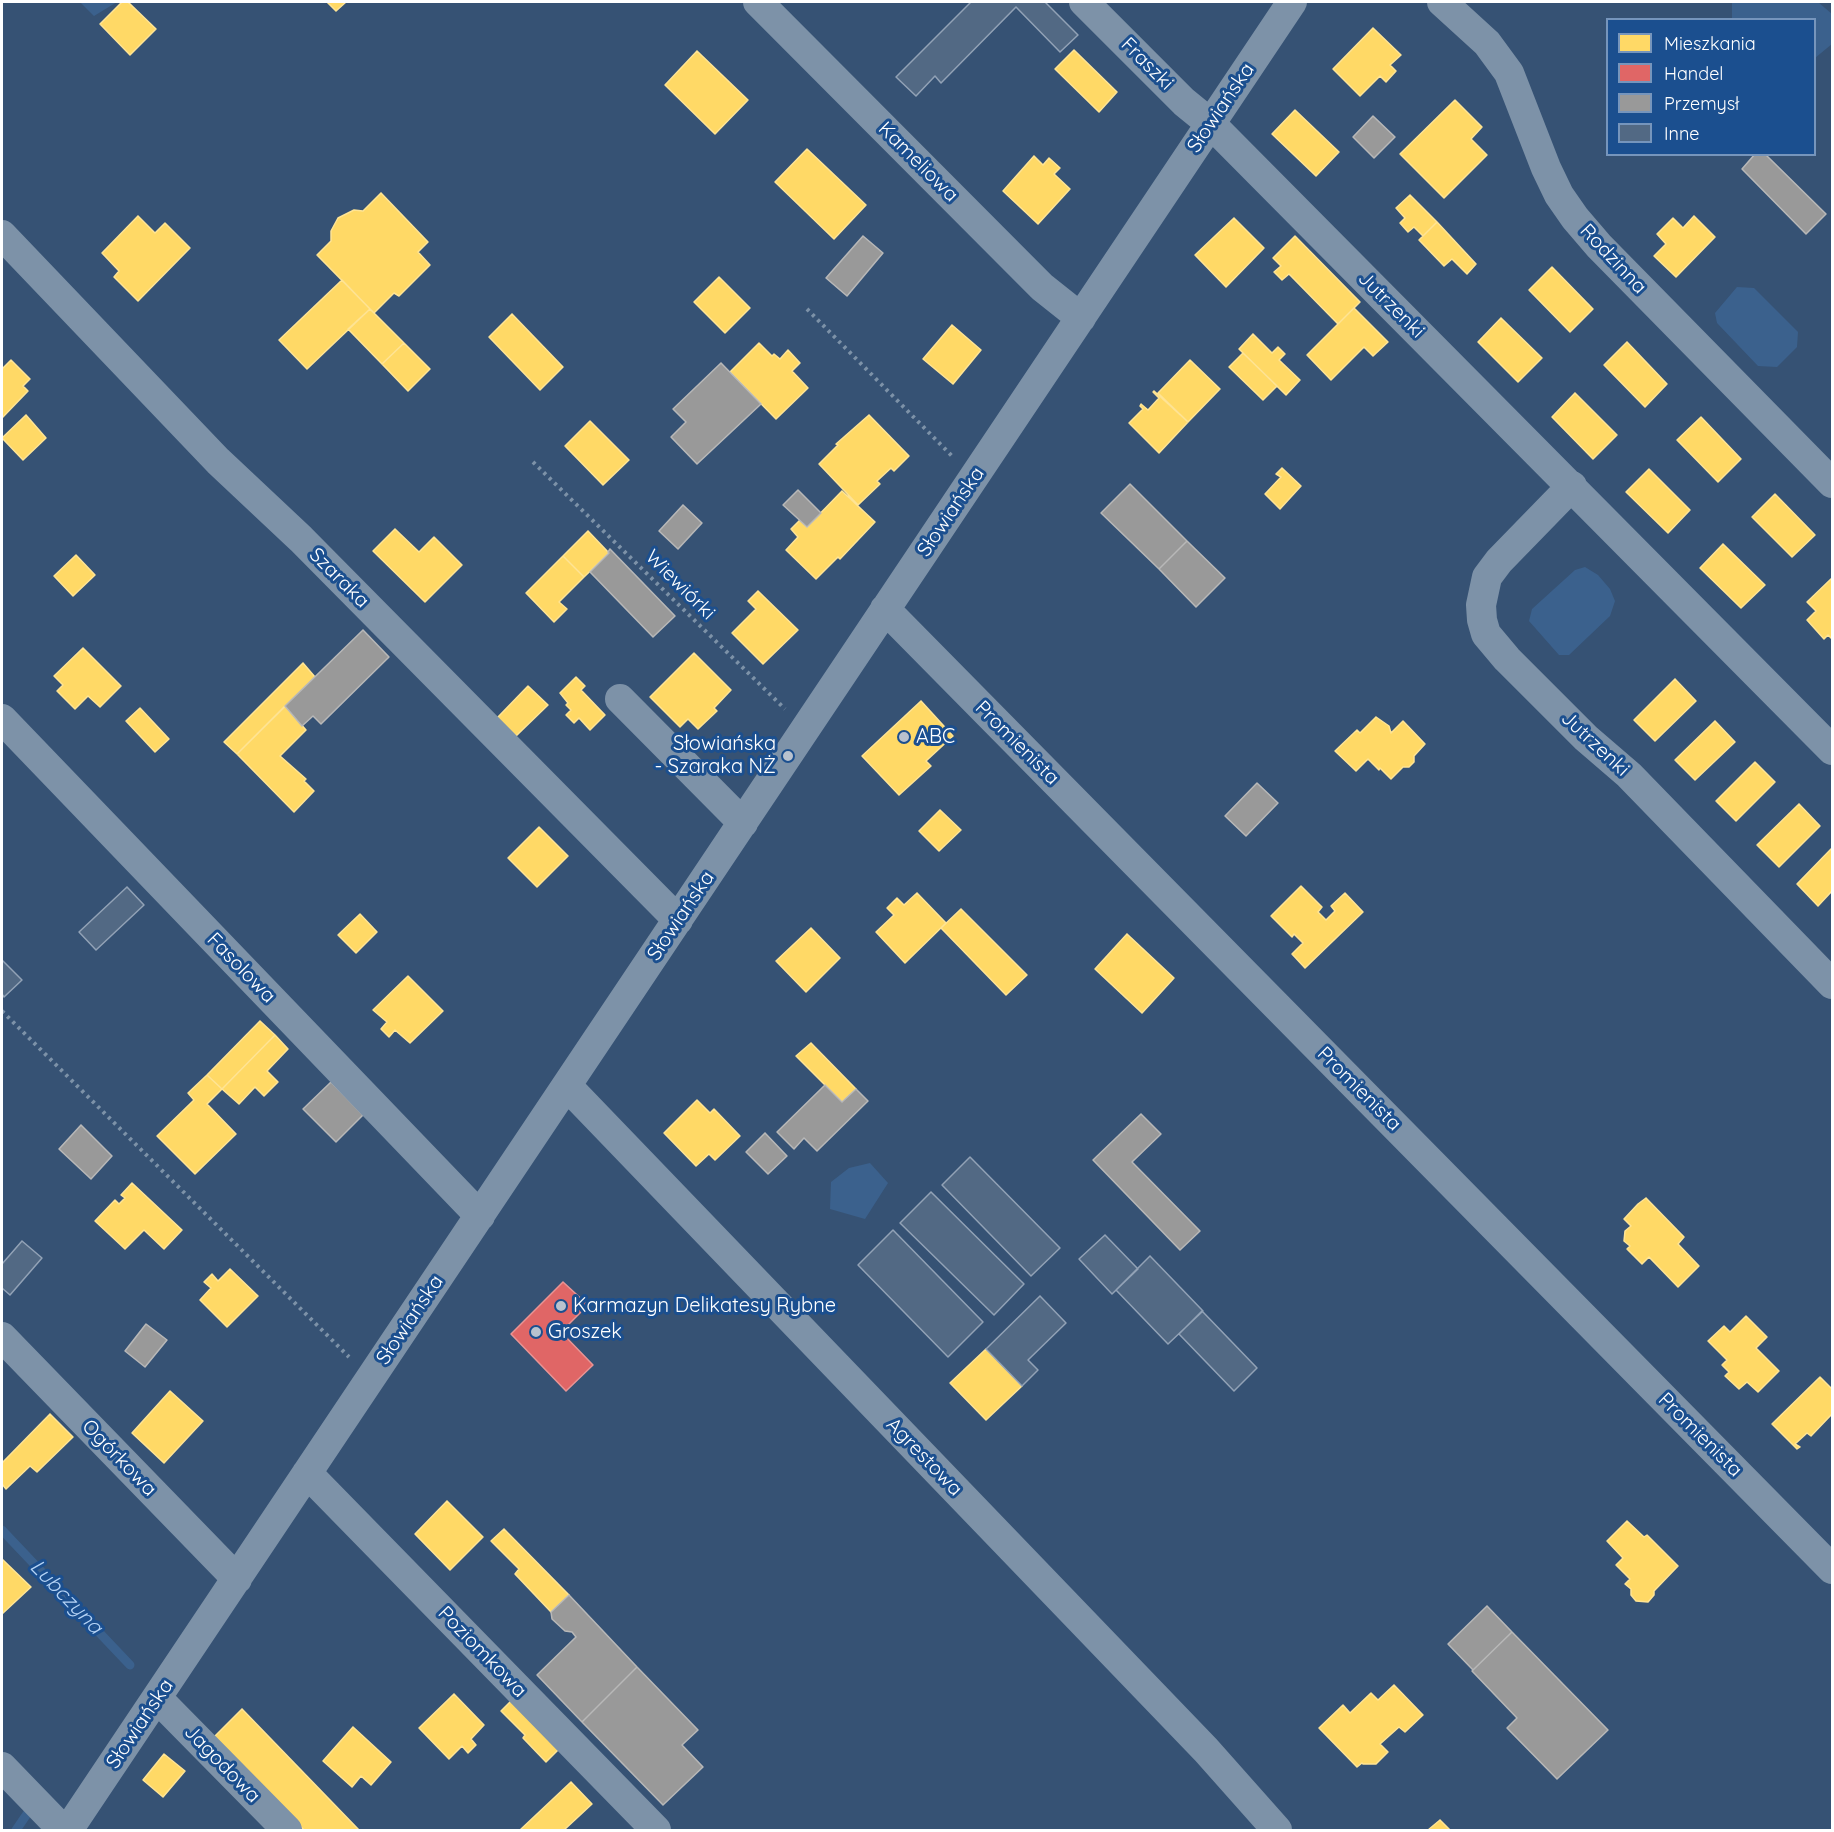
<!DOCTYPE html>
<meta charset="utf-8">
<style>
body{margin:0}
#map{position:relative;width:1834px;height:1832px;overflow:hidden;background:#365274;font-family:Quicksand,sans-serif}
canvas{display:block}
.frame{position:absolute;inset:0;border:3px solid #fff;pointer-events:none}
.legend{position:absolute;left:1606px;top:18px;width:210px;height:138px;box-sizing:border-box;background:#1b4f8f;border:2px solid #7695bc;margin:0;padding:8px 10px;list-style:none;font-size:18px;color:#fff}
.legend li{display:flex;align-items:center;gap:12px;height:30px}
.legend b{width:30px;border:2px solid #7695bc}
</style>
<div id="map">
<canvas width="1834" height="1832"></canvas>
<div class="frame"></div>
<ul class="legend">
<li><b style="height:16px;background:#ffd966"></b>Mieszkania</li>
<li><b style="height:16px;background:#e06666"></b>Handel</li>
<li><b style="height:16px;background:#999"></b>Przemysł</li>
<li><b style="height:16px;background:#526984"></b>Inne</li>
</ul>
</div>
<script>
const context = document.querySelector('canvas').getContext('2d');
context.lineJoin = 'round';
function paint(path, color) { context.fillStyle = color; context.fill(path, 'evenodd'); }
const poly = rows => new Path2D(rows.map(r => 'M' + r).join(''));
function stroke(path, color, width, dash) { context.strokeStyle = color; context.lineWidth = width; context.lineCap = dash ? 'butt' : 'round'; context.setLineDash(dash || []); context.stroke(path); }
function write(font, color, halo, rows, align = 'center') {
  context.font = font + ' Quicksand,sans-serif'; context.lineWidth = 6; context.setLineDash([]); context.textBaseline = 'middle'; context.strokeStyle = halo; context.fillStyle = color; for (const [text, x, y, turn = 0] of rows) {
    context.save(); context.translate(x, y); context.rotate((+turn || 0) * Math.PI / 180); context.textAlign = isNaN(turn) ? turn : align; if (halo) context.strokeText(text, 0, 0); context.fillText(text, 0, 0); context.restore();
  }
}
const water = poly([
 [80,2,117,2,94,16],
 [1732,2,1818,2,1832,14,1832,44,1815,58,1814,20,1732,19],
 [1737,287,1754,288,1798,332,1797,347,1777,367,1758,366,1717,323,1715,313],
 [1585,567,1598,575,1610,589,1615,601,1610,616,1569,655,1559,655,1529,621,1532,609,1575,570],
 [870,1163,888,1183,865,1219,830,1209,831,1182,849,1168]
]);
const homes = poly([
 [122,2,128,2,156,29,130,55,100,24,122,2],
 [327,2,346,2,336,11,327,2],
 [1373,28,1401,55,1390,65,1396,71,1386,82,1380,76,1360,96,1333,69,1373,28],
 [1074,50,1117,92,1099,112,1055,69,1074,50],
 [697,51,748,100,715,134,665,85,697,51],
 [1455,100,1482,127,1471,139,1487,155,1444,198,1400,154,1455,100],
 [1295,110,1339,152,1316,176,1272,134,1295,110],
 [807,149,866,205,834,239,775,182,807,149],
 [1034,156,1043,165,1049,158,1060,168,1054,174,1070,189,1038,224,1003,191,1034,156],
 [381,193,428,242,418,252,430,265,399,296,394,293,374,313,317,255,331,241,331,231,338,218,354,210,363,211,381,193],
 [1410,195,1437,222,1423,236,1414,227,1408,232,1400,223,1405,218,1396,208,1410,195],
 [138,216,155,233,165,223,190,248,138,301,114,277,119,271,102,253,138,216],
 [1694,216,1715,237,1676,277,1654,256,1666,244,1657,234,1673,218,1683,228,1694,216],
 [1234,218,1264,248,1226,287,1195,255,1234,218],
 [1437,222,1476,264,1467,274,1452,259,1444,266,1419,240,1437,222],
 [1295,236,1360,302,1338,324,1289,274,1282,280,1274,272,1281,266,1273,258,1295,236],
 [1552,267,1593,309,1570,332,1529,290,1552,267],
 [719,277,750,308,725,333,694,302,719,277],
 [342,280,370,309,307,369,279,340,342,280],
 [1354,308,1388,342,1373,356,1364,347,1331,380,1307,355,1354,308],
 [370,309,404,343,382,364,348,329,370,309],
 [512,314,563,367,540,390,489,337,512,314],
 [1501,318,1542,358,1518,382,1478,342,1501,318],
 [952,325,981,350,953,384,923,359,952,325],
 [1253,334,1272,353,1278,347,1285,354,1279,360,1300,380,1286,395,1239,349,1253,334],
 [1627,342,1667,384,1645,407,1604,365,1627,342],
 [404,343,430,369,408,391,382,364,404,343],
 [759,343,772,356,774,354,780,359,788,350,800,363,792,371,808,388,776,419,730,372,759,343],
 [1243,353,1277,386,1263,400,1229,367,1243,353],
 [11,360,30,379,23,386,28,391,2,418,2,369,11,360],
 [1190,360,1220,389,1188,422,1158,393,1190,360],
 [1154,391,1188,422,1159,453,1129,423,1143,409,1140,406,1141,404,1148,410,1159,398,1153,392,1154,391],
 [1575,393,1617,435,1593,459,1552,417,1575,393],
 [26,415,46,438,23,460,2,438,26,415],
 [869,415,909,456,894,471,891,468,877,481,880,484,858,505,819,464,838,445,836,444,869,415],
 [1701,417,1741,459,1718,482,1677,440,1701,417],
 [590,421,629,460,603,485,565,446,590,421],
 [1282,468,1301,486,1280,509,1265,494,1281,477,1276,474,1282,468],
 [1649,469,1690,510,1668,533,1626,492,1649,469],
 [842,491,875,522,840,559,838,557,816,579,786,550,798,537,791,529,800,520,807,527,842,491],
 [1775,494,1815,535,1792,557,1752,517,1775,494],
 [395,529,419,552,434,537,462,565,425,602,373,551,395,529],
 [588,531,609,553,584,577,563,556,588,531],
 [1723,544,1765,585,1741,608,1700,568,1723,544],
 [76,555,95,575,73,596,54,576,76,555],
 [563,556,584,577,559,602,567,609,554,622,526,593,563,556],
 [1832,578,1832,639,1828,635,1824,639,1807,620,1816,611,1807,602,1832,578],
 [758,591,798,630,763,664,732,633,756,609,748,601,758,591],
 [83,648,121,686,100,707,88,696,75,709,57,691,63,685,54,676,83,648],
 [694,653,731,690,714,708,717,711,698,729,688,719,680,727,650,697,694,653],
 [303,663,315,677,237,754,224,742,303,663],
 [576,677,585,686,581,690,605,715,590,730,579,718,574,723,566,715,571,710,566,705,568,703,560,693,576,677],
 [1675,679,1696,701,1655,741,1634,720,1675,679],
 [528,686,548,705,516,736,497,718,528,686],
 [921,701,953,736,926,761,931,766,899,795,862,756,921,701],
 [285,706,306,730,280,756,306,779,304,781,314,791,294,812,237,754,285,706],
 [140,708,169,739,155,752,126,721,140,708],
 [1376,717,1389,726,1391,733,1403,721,1425,744,1414,756,1414,762,1409,767,1403,767,1391,779,1380,768,1379,770,1368,759,1356,771,1335,751,1357,730,1360,733,1376,717],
 [1715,721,1735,742,1695,780,1675,760,1715,721],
 [1755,762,1775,782,1736,821,1716,801,1755,762],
 [1799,804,1820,826,1779,867,1757,845,1799,804],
 [940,810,961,830,939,851,919,831,940,810],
 [539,827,568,856,537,887,508,858,539,827],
 [1832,848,1832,891,1818,906,1797,884,1832,848],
 [1301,886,1322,907,1318,912,1326,920,1335,911,1331,906,1345,893,1363,912,1305,968,1292,954,1303,943,1294,934,1292,937,1271,916,1301,886],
 [917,893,946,923,905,963,876,932,894,915,887,908,897,898,904,905,917,893],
 [961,909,1027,975,1006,995,941,928,961,909],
 [360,914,377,932,356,953,338,935,360,914],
 [811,928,840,958,806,992,776,961,811,928],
 [1127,934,1174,978,1142,1013,1095,969,1127,934],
 [408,976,443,1011,410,1043,395,1030,389,1037,381,1029,387,1022,373,1010,408,976],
 [260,1021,275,1035,222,1089,207,1075,260,1021],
 [275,1035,288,1049,267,1071,278,1082,264,1096,255,1087,239,1104,222,1089,275,1035],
 [811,1043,856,1089,842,1102,796,1056,811,1043],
 [207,1075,222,1089,207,1104,236,1134,195,1174,157,1136,194,1100,188,1093,207,1075],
 [697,1100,710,1113,714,1109,740,1136,715,1160,709,1154,696,1166,664,1133,697,1100],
 [132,1183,182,1230,164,1249,144,1230,125,1249,95,1221,115,1200,119,1204,125,1198,121,1195,132,1183],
 [1646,1198,1684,1237,1678,1244,1699,1266,1678,1287,1649,1257,1642,1264,1627,1249,1630,1246,1624,1241,1625,1231,1631,1226,1624,1219,1638,1204,1646,1198],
 [230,1269,258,1296,227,1327,200,1300,211,1288,204,1282,212,1274,218,1281,230,1269],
 [1746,1316,1767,1337,1756,1348,1779,1371,1758,1392,1747,1382,1739,1389,1725,1376,1729,1372,1722,1365,1727,1360,1708,1341,1724,1326,1730,1332,1746,1316],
 [986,1349,1022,1386,986,1420,950,1383,986,1349],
 [1820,1377,1832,1389,1832,1414,1811,1436,1807,1433,1795,1444,1800,1447,1797,1449,1772,1424,1820,1377],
 [170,1391,203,1421,164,1463,132,1433,170,1391],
 [50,1414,73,1437,37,1472,30,1466,6,1489,2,1484,2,1463,50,1414],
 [447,1501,483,1537,450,1570,415,1534,447,1501],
 [1627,1521,1644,1537,1647,1535,1678,1566,1654,1591,1654,1595,1648,1602,1636,1601,1631,1595,1631,1589,1625,1584,1630,1579,1616,1565,1623,1558,1607,1541,1627,1521],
 [504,1529,569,1595,551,1612,515,1574,519,1569,491,1541,504,1529],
 [2,1559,31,1587,2,1614,2,1559],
 [1394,1685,1423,1715,1405,1732,1399,1727,1380,1744,1388,1752,1376,1764,1363,1764,1362,1763,1357,1767,1319,1728,1343,1705,1350,1713,1371,1693,1378,1700,1394,1685],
 [454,1694,484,1725,471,1739,476,1745,468,1753,462,1746,449,1759,419,1728,454,1694],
 [514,1698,562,1746,546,1762,523,1738,525,1735,501,1711,514,1698],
 [242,1709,359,1830,304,1830,214,1737,242,1709],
 [353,1727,391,1762,371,1785,361,1776,352,1787,323,1761,353,1727],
 [164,1754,185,1771,163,1797,143,1780,164,1754],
 [571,1782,592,1804,564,1830,520,1830,571,1782],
 [1440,1820,1450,1830,1428,1830,1440,1820]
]);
const shops = poly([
 [563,1282,588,1305,561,1332,593,1365,566,1391,511,1334,563,1282]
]);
const industry = poly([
 [1373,116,1395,137,1374,158,1353,137,1373,116],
 [1755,154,1765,154,1826,214,1806,234,1742,169,1755,154],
 [863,236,883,253,847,296,826,278,863,236],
 [721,363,761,404,697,464,671,437,686,422,673,409,721,363],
 [1130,484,1187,541,1159,569,1101,513,1130,484],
 [798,490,821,513,807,527,783,505,798,490],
 [683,505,702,523,678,549,659,531,683,505],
 [1187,541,1225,578,1196,607,1159,569,1187,541],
 [610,549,675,616,653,637,590,572,609,553,608,552,610,549],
 [363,630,389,657,321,724,313,716,302,726,285,706,363,630],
 [1257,783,1278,803,1246,836,1225,816,1257,783],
 [331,1082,363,1115,336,1142,303,1109,331,1082],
 [825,1085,842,1102,856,1089,868,1101,817,1151,804,1138,794,1149,777,1132,825,1085],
 [1141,1114,1161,1134,1132,1162,1200,1231,1180,1250,1093,1160,1141,1114],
 [81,1125,112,1156,91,1179,59,1149,81,1125],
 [765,1133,787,1156,768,1174,746,1152,765,1133],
 [146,1324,167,1340,145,1367,125,1351,146,1324],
 [569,1595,637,1667,582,1722,537,1675,576,1637,572,1632,565,1631,552,1619,551,1612,569,1595],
 [1487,1606,1512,1632,1473,1670,1448,1644,1487,1606],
 [1512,1632,1608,1730,1557,1779,1507,1728,1517,1718,1472,1671,1512,1632],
 [637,1667,698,1730,682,1745,703,1767,663,1805,582,1722,637,1667]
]);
const stream = poly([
 [2,1530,130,1665],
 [16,1830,27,1814]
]);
const building = poly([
 [971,2,1045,2,1078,35,1060,52,1016,7,941,83,935,76,916,96,896,77,971,2],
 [127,887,144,905,96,950,79,932,127,887],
 [2,960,22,980,4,997,2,994,2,960],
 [970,1157,1060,1248,1031,1276,942,1185,970,1157],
 [931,1192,1024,1284,994,1315,900,1223,931,1192],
 [893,1230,983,1322,948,1357,858,1265,893,1230],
 [1105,1235,1138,1269,1112,1294,1079,1259,1105,1235],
 [22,1241,42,1258,10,1295,2,1288,2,1264,22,1241],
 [1150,1256,1203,1311,1168,1344,1116,1290,1150,1256],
 [1040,1296,1066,1323,1028,1360,1038,1370,1022,1386,986,1349,1040,1296],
 [1202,1311,1257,1368,1234,1391,1179,1334,1202,1311]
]);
const path = poly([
 [807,309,952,456],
 [533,462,785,709],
 [2,1011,349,1357]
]);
const minor = poly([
 [758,2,1042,287,1081,318],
 [1084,2,1184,102,1211,124,1832,750],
 [1442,2,1487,43,1509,73,1546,168,1559,195,1575,218,1599,246,1832,483],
 [2,235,218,461,301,539,678,920],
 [1572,486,1499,561,1487,577,1481,605,1482,620,1486,634,1507,659,1586,738,1629,775,1832,984],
 [885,609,1832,1569],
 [620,699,743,823],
 [2,719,480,1216],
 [567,1086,1206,1750,1277,1830],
 [2,1337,237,1579],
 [307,1473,656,1830],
 [157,1698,287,1830],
 [2,1767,63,1830],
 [68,1830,1292,2]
]);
const markers = [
 [904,737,6,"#b9c2ce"],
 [788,756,6,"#b9c2ce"],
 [561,1306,6,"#b9c2ce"],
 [536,1332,6,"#b9c2ce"]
];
const streetNames = [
 ["Fraszki",1147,64,45],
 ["Słowiańska",1221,108,-56],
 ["Kameliowa",918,162,45],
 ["Rodzinna",1613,259,47],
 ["Jutrzenki",1391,305,45],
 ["Słowiańska",951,512,-56],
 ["Szaraka",339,578,45],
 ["Wiewiórki",680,585,45],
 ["Promienista",1017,743,45],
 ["Jutrzenki",1595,744,43],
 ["Słowiańska",681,916,-56],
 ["Fasolowa",241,968,46],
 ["Promienista",1359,1089,45],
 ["Słowiańska",410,1320,-56],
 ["Promienista",1700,1435,45],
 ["Agrestowa",924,1457,46],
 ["Ogórkowa",119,1458,46],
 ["Poziomkowa",482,1652,46],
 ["Słowiańska",140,1724,-56],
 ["Jagodowa",222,1764,46]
];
const poiNames = [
 ["ABC",916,737],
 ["Słowiańska",776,744,"right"],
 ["- Szaraka NŻ",776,767,"right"],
 ["Karmazyn Delikatesy Rybne",573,1306],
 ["Groszek",548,1332]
];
const waterNames = [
 ["Lubczyna",66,1597,46]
];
paint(water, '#3b618d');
paint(homes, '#ffd966');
stroke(homes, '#ffe494', 1.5);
paint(shops, '#e06666');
stroke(shops, '#e99494', 1.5);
paint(industry, '#999');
stroke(industry, '#b8b8b8', 1.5);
stroke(stream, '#3b618d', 9);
paint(building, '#526984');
stroke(building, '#92a2b6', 1.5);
stroke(path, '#7d92a8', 4, [3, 4.5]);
stroke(minor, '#7d92a8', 30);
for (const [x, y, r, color] of markers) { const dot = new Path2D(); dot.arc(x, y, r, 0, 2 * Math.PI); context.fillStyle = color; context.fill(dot); stroke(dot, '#1b4f8f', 2); }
write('20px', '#fff', '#1b4f8f', streetNames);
write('20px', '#fff', '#1b4f8f', poiNames, 'left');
write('italic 21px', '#b5d3f5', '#1b4f8f', waterNames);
</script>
